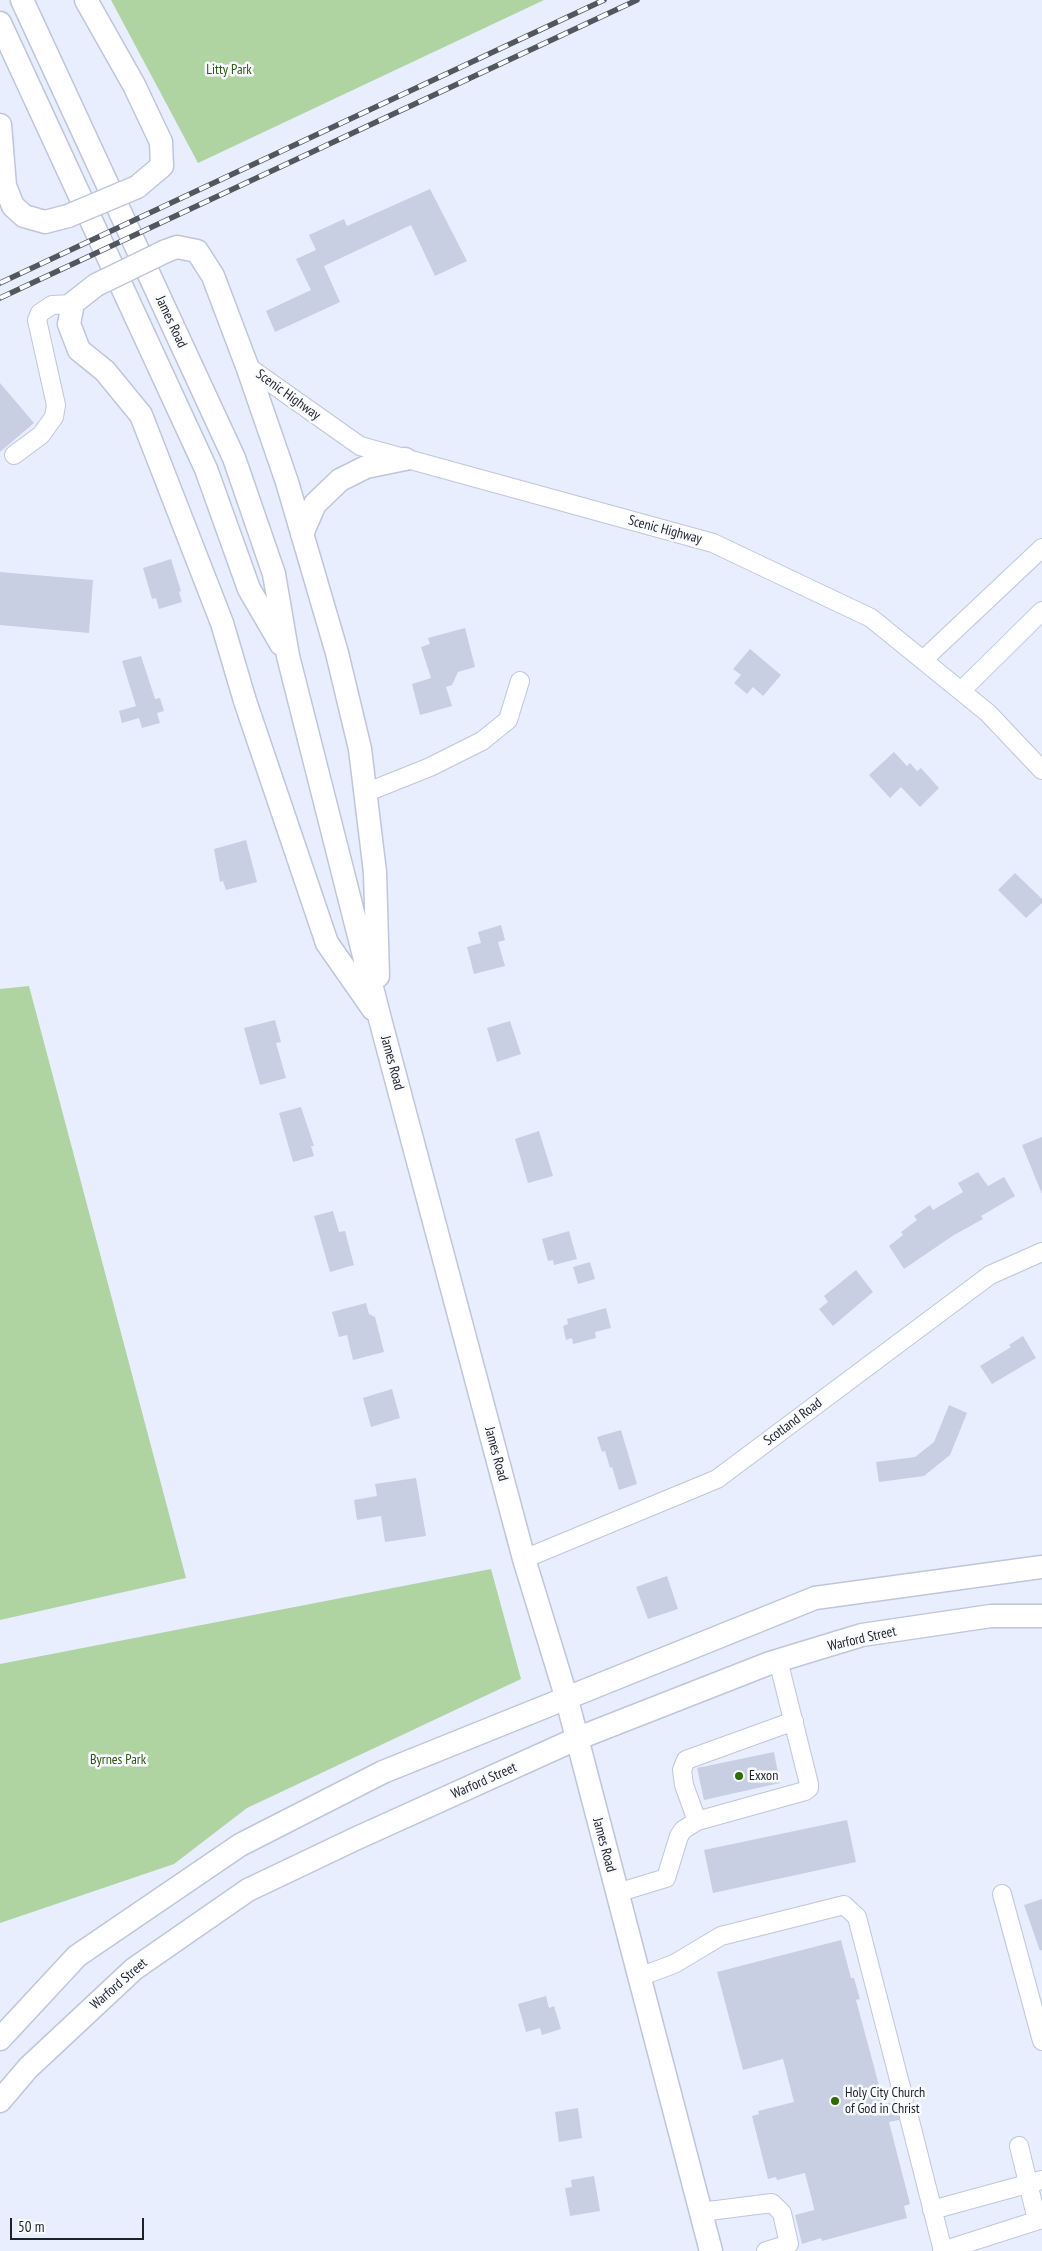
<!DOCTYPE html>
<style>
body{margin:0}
#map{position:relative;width:1042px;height:2251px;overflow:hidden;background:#e8eefd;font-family:"PT Sans Narrow",sans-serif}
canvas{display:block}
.scale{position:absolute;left:10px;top:2218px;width:134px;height:22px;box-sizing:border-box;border:2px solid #1e2128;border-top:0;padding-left:6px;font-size:15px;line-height:18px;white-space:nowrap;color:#1e2128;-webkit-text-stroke:4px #fafbff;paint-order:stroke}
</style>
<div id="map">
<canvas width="1042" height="2251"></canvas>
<div class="scale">50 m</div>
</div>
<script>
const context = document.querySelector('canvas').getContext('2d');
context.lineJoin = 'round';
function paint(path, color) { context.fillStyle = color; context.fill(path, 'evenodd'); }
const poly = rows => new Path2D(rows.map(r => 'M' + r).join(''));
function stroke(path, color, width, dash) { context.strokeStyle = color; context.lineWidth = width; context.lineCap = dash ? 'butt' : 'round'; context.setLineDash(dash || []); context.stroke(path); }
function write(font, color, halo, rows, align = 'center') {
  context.font = font + ' "PT Sans Narrow",sans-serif'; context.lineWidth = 5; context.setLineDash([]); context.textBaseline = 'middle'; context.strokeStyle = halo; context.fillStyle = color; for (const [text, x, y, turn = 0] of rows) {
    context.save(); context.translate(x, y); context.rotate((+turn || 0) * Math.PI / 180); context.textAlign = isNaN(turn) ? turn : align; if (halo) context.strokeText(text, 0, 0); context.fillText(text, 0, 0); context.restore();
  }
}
const green = poly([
 [111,0,544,0,198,163],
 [29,986,186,1578,0,1620,0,989],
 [491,1569,521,1679,247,1808,174,1864,0,1923,0,1664]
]);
const building = poly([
 [430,189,467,261,435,276,411,225,324,266,340,302,275,332,266,311,311,290,296,259,316,250,309,235,344,219,347,226],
 [0,383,34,423,0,452],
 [171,559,181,591,179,592,182,602,159,609,156,598,152,599,143,568],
 [0,572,93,580,89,633,0,625],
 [465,628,475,667,458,672,452,685,446,687,452,706,420,715,412,684,431,678,421,647,430,644,428,638],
 [750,649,781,675,763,696,753,687,747,694,734,683,741,675,733,669],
 [141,656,155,699,160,698,164,711,157,713,160,723,142,728,139,718,122,723,119,711,136,706,122,661],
 [894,752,907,766,910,763,917,771,921,768,939,788,920,807,901,787,890,798,869,775],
 [246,840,257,882,226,890,223,881,220,882,214,849],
 [1015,873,1042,899,1042,903,1026,918,998,890],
 [501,925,505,940,498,942,505,966,474,974,467,947,481,943,478,932],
 [275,1020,281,1042,276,1043,286,1078,260,1085,244,1028],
 [510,1021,521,1054,497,1062,487,1028],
 [301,1107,314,1146,311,1146,314,1156,293,1162,279,1113],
 [539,1131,553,1176,528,1183,515,1139],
 [1042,1137,1042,1194,1022,1145],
 [978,1172,988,1186,1004,1177,1015,1196,981,1216,983,1219,954,1235,904,1269,889,1246,903,1235,901,1232,917,1220,914,1216,930,1205,933,1210,963,1192,958,1183],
 [333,1211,339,1232,345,1231,354,1265,330,1272,314,1216],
 [569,1231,577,1259,554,1265,553,1260,548,1261,542,1239],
 [590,1262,595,1279,578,1284,573,1267],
 [856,1270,873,1292,833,1326,819,1309,828,1302,824,1296],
 [366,1303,369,1314,375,1317,384,1352,353,1360,347,1335,339,1337,332,1312],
 [606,1308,611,1328,595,1332,596,1338,573,1344,572,1338,566,1340,563,1326,568,1324,567,1319],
 [1023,1336,1036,1358,992,1384,980,1366,1011,1347,1009,1345],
 [392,1389,400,1418,371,1427,363,1398],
 [949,1405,967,1413,950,1455,924,1476,879,1482,876,1462,915,1457,934,1442],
 [621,1430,637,1484,619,1490,612,1467,610,1468,605,1451,602,1452,597,1437],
 [416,1478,426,1536,385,1542,381,1516,357,1520,354,1500,377,1496,375,1484],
 [667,1576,678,1609,648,1619,636,1587],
 [774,1752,780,1783,704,1800,697,1768],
 [847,1820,856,1862,713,1893,704,1850],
 [1042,1899,1042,1950,1040,1951,1024,1905],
 [841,1940,851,1978,854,1978,860,1999,856,2000,884,2104,894,2102,897,2107,902,2109,899,2120,889,2122,910,2204,904,2206,907,2218,822,2241,821,2238,802,2244,795,2215,814,2210,814,2208,805,2173,777,2180,776,2177,768,2179,752,2116,759,2114,758,2111,794,2102,783,2059,743,2070,717,1972],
 [546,1996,549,2008,554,2006,561,2029,542,2035,540,2028,526,2032,518,2004],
 [578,2108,582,2138,559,2142,555,2112],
 [594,2176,600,2211,570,2216,565,2188,572,2187,571,2180]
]);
const minor = poly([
 [247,366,360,446,713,543,871,618,988,713,1042,770],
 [14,455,41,435,54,417,56,405,37,320,40,313,52,305,73,304],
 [923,660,1042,548],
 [961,691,1042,611],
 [365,793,430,767,482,741,508,720,520,681],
 [524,1559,717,1479,990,1275,1042,1252],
 [697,1821,684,1785,682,1770,686,1760,794,1721],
 [617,1893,666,1878,679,1836,683,1830,697,1821,805,1791,809,1788,809,1784,778,1660],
 [1002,1894,1042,2041],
 [639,1977,674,1964,721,1936,844,1905,857,1917,904,2099],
 [909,2117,943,2251],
 [1019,2146,1037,2220],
 [932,2210,1042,2180],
 [701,2212,772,2203,782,2213,789,2244,766,2251],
 [942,2251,1042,2219]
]);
const major = poly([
 [22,0,234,458,274,574,288,656,380,1019,524,1559,566,1696,711,2251],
 [86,0,134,85,161,142,162,166,137,187],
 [0,23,206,469,249,589,281,644],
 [0,125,5,186,13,206,24,216,45,222,68,216],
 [166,251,177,247,197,251,213,276,247,366,287,482,337,653,360,749,375,872,378,976],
 [96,285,73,303,69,324,79,350,105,371,141,415,222,623,245,701,327,943,373,1009],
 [302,534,315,504,340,480,366,467,405,459],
 [0,2039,77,1956,240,1845,383,1772,815,1598,1042,1567],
 [0,2101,28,2068,134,1969,248,1890,355,1839,576,1739,770,1663,862,1635,991,1616,1042,1616]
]);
const rail = poly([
 [0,283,604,0],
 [0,298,637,0]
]);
const majorBridge = poly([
 [68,216,137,187],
 [96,285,166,251]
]);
const markers = [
 [739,1776,5,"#2d6d00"],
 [835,2101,5,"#2d6d00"]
];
const parkNames = [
 ["Litty Park",229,70],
 ["Byrnes Park",118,1760]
];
const streetNames = [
 ["James Road",171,322,65],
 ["Scenic Highway",288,395,36],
 ["Scenic Highway",665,530,15],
 ["James Road",392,1063,75],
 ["Scotland Road",793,1422,-37],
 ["James Road",496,1454,75],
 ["Warford Street",862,1639,-13],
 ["Warford Street",484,1781,-24],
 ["James Road",604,1845,75],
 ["Warford Street",119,1984,-41]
];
const poiNames = [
 ["Exxon",749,1776],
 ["Holy City Church",845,2093],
 ["of God in Christ",845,2109]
];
paint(green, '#b0d3a2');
paint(building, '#c8cfe3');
stroke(minor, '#bfc6d9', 20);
stroke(major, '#bfc6d9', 25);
stroke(minor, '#fff', 18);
stroke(major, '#fff', 22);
stroke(rail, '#52565f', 5.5);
stroke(rail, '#fafbff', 4, [11]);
stroke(majorBridge, '#bfc6d9', 25, []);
stroke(majorBridge, '#fff', 22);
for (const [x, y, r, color] of markers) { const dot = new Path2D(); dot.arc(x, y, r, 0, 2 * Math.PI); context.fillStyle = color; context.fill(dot); stroke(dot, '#fafbff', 2); }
write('14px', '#2a590f', '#fafbff', parkNames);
write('14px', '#1e2128', '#fafbff', streetNames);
write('14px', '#1e2128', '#fafbff', poiNames, 'left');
</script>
